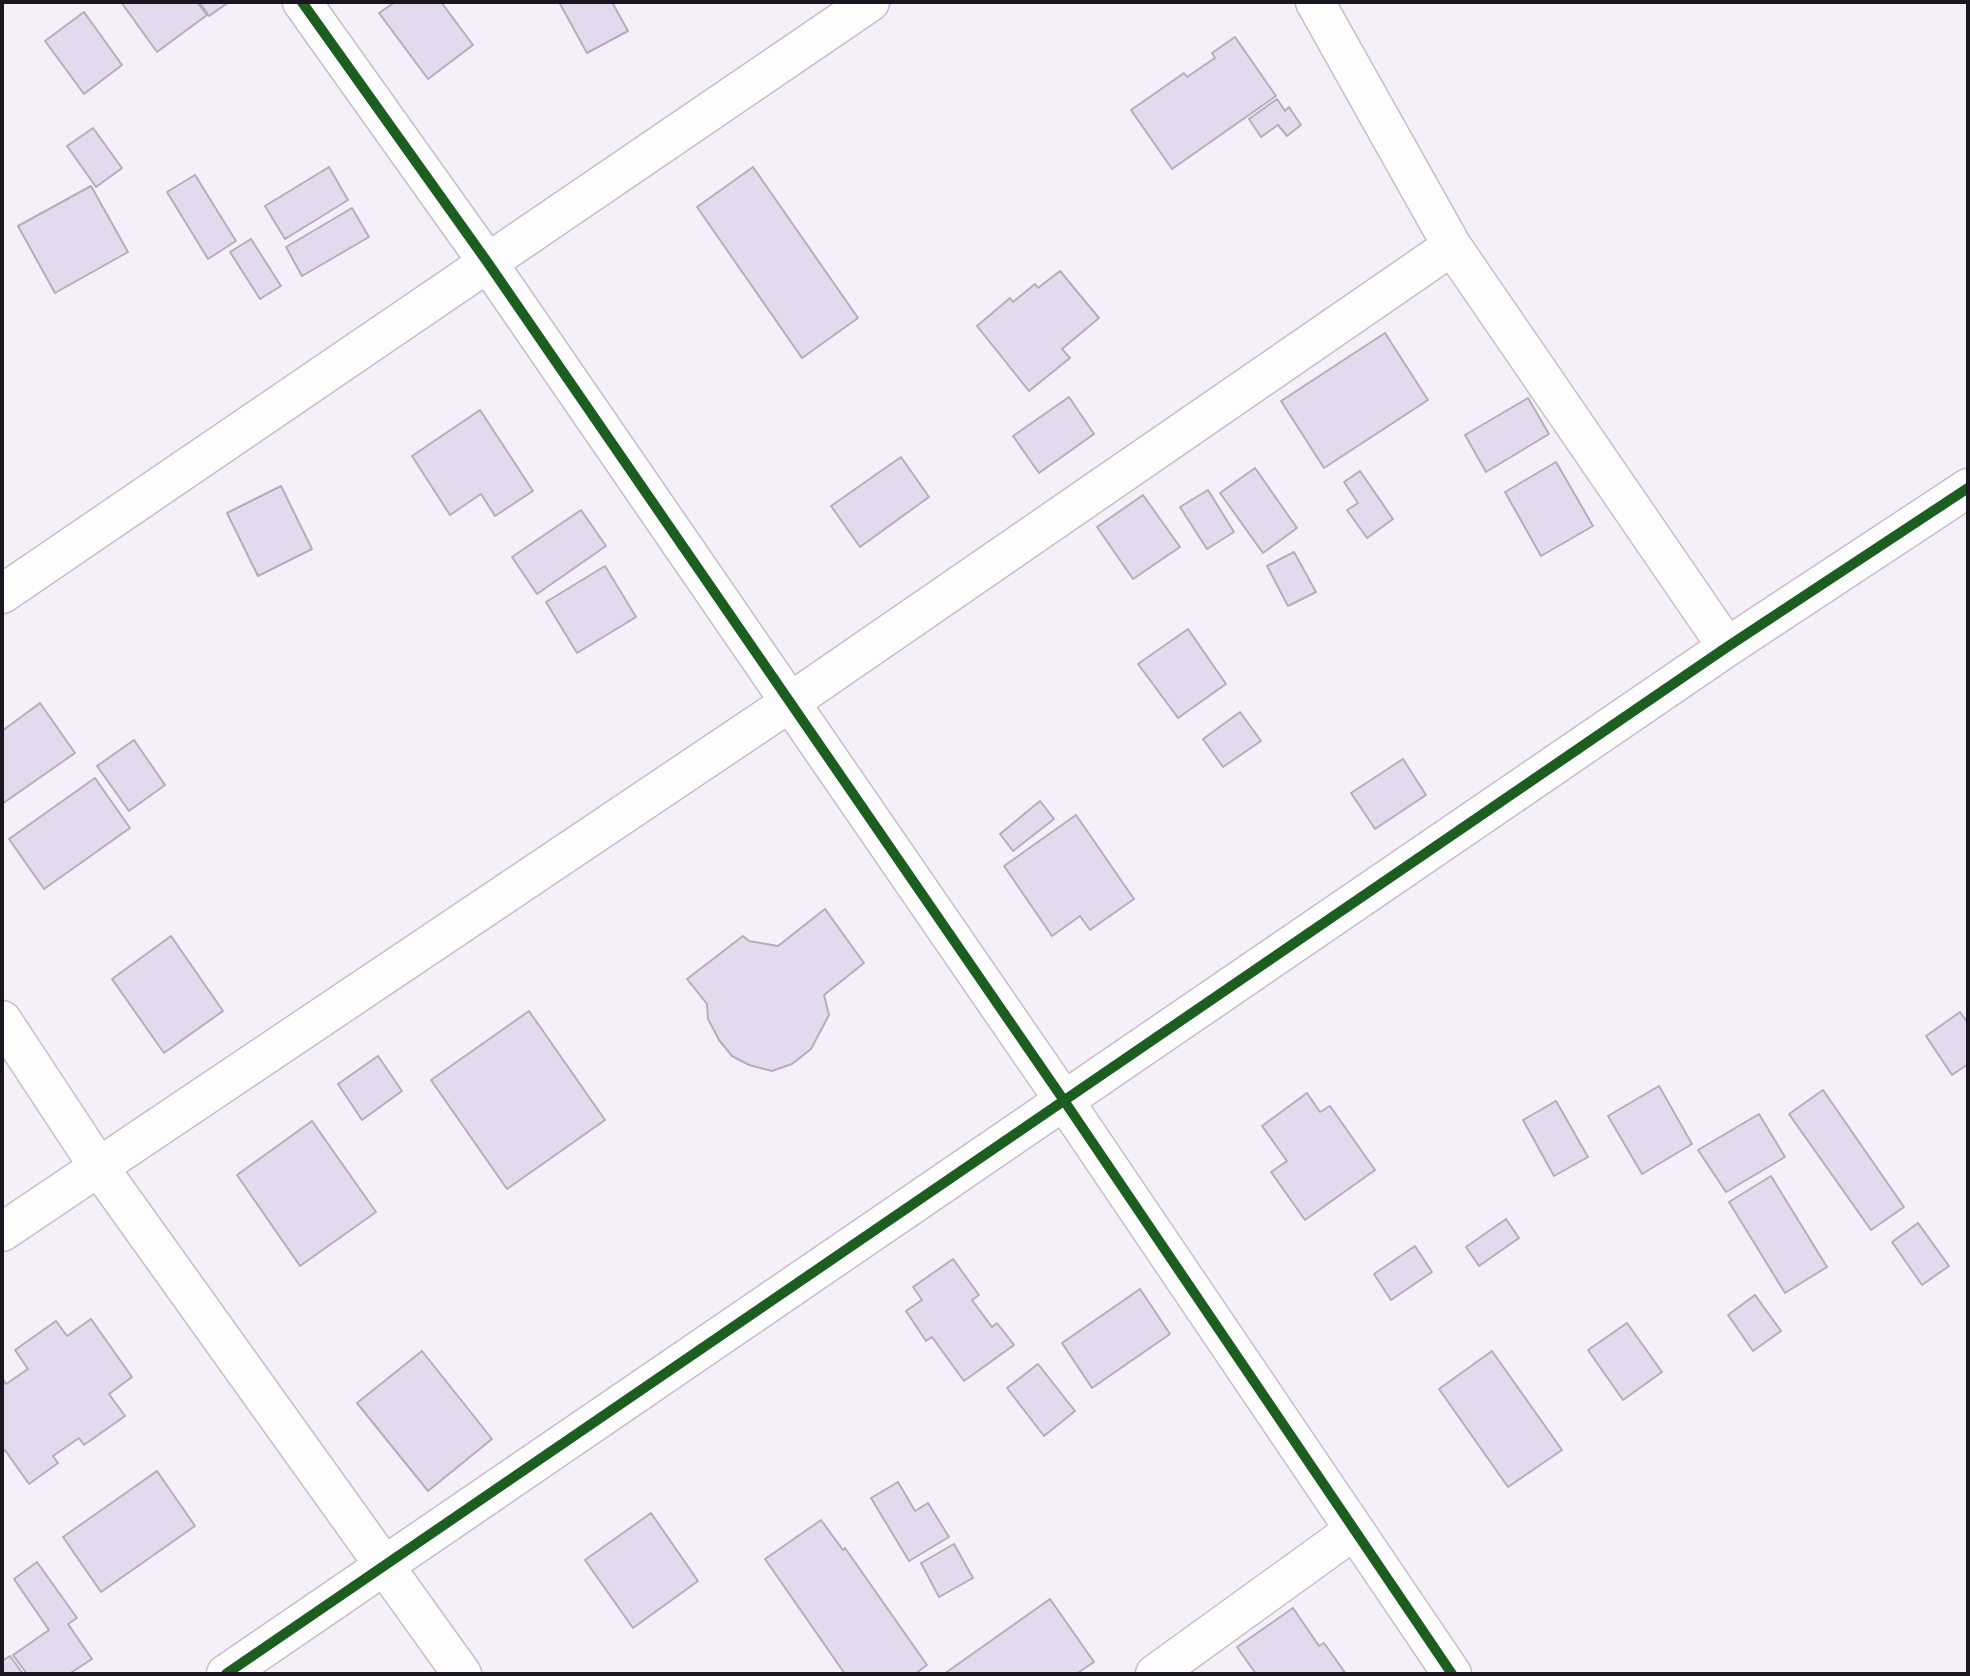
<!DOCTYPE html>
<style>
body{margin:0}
#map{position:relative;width:1970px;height:1676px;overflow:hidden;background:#f4eff8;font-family:"Asap Condensed",sans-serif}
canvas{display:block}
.frame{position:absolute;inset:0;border:4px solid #1b151f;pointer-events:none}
</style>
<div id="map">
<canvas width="1970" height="1676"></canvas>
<div class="frame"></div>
</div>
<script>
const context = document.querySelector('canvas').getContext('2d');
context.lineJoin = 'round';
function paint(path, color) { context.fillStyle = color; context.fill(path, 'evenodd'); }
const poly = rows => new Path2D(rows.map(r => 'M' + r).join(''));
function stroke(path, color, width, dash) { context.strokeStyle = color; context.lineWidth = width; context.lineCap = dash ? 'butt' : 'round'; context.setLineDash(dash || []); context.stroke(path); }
const building = poly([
 [121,2,197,2,207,15,157,52,121,2],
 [199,2,229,2,209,16,199,2],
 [395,2,441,2,473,45,428,79,379,13,395,2],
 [559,2,612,2,628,31,587,53,559,2],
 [84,12,122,65,84,94,45,41,84,12],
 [1235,37,1276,96,1172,169,1131,110,1184,73,1187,77,1215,58,1212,53,1235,37],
 [1277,99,1285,111,1289,107,1301,125,1287,136,1278,125,1261,137,1249,119,1277,99],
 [93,128,122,168,96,187,67,146,93,128],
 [329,167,348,200,285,239,265,206,329,167],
 [753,167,858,318,802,358,697,207,753,167],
 [195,175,236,241,208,259,167,192,195,175],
 [91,186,128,252,55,293,18,226,91,186],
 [352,208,369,237,302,276,286,247,352,208],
 [251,239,281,286,260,299,230,252,251,239],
 [1060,271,1099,318,1062,349,1070,358,1029,391,977,326,1010,298,1013,302,1035,284,1038,288,1060,271],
 [1385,333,1428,400,1324,468,1281,401,1385,333],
 [1069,397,1094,434,1039,473,1013,436,1069,397],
 [1528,398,1549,434,1486,472,1465,435,1528,398],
 [480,410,533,491,495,516,481,494,450,515,412,456,480,410],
 [901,457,929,497,860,547,831,506,901,457],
 [1556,462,1593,526,1541,556,1505,492,1556,462],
 [1255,468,1297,528,1263,553,1220,493,1255,468],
 [1360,471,1393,519,1367,538,1347,510,1358,503,1344,482,1360,471],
 [281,486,312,549,258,576,227,513,281,486],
 [1208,490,1234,532,1207,549,1180,507,1208,490],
 [1143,495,1180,547,1133,579,1097,527,1143,495],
 [581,510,606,546,537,594,512,557,581,510],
 [1294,552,1316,592,1288,606,1267,566,1294,552],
 [605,566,636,617,577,653,546,602,605,566],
 [1188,629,1226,684,1178,718,1138,664,1188,629],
 [40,703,75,753,2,804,2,731,40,703],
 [1240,712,1261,741,1223,767,1203,739,1240,712],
 [134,740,165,785,129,811,97,766,134,740],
 [1403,759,1426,795,1375,829,1351,793,1403,759],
 [95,778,130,828,44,889,9,839,95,778],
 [1040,801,1054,819,1013,851,1000,834,1040,801],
 [1076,815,1134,899,1090,930,1080,916,1052,936,1004,866,1076,815],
 [825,909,864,963,824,995,829,1015,811,1049,792,1064,772,1071,749,1065,732,1056,719,1040,708,1019,707,1004,687,979,743,936,749,941,778,946,825,909],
 [171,936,223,1011,164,1053,112,979,171,936],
 [529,1011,605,1120,507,1189,431,1080,529,1011],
 [1960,1012,1968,1023,1968,1064,1952,1075,1926,1036,1960,1012],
 [378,1056,402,1091,362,1120,338,1084,378,1056],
 [1659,1086,1692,1144,1642,1174,1608,1116,1659,1086],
 [1823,1090,1904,1207,1871,1230,1789,1114,1823,1090],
 [1307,1093,1320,1112,1330,1106,1375,1170,1305,1220,1271,1172,1287,1161,1262,1126,1307,1093],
 [1556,1101,1588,1157,1554,1176,1523,1120,1556,1101],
 [1759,1114,1785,1157,1726,1192,1698,1150,1759,1114],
 [312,1121,376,1212,300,1266,237,1175,312,1121],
 [1771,1176,1827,1267,1785,1293,1729,1202,1771,1176],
 [1506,1219,1519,1238,1479,1266,1466,1247,1506,1219],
 [1918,1223,1949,1266,1922,1285,1892,1242,1918,1223],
 [1415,1246,1432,1272,1391,1300,1374,1274,1415,1246],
 [953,1259,979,1295,972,1300,992,1327,997,1323,1014,1345,964,1381,932,1337,926,1341,906,1311,922,1300,913,1287,953,1259],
 [1140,1289,1170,1334,1092,1388,1062,1343,1140,1289],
 [1755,1295,1781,1331,1753,1351,1728,1315,1755,1295],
 [91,1319,132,1377,109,1394,125,1416,84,1445,79,1438,53,1456,58,1463,29,1484,5,1450,2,1452,2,1378,6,1384,28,1369,15,1350,56,1321,67,1336,91,1319],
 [1627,1323,1662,1372,1623,1400,1588,1350,1627,1323],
 [422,1351,492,1439,428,1491,357,1403,422,1351],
 [1492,1351,1562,1450,1508,1487,1439,1389,1492,1351],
 [1038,1364,1075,1411,1044,1436,1007,1388,1038,1364],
 [157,1471,195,1526,101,1592,63,1537,157,1471],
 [898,1482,915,1511,928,1503,949,1537,909,1561,871,1498,898,1482],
 [651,1513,698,1581,633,1628,585,1560,651,1513],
 [821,1520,843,1550,845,1548,927,1665,915,1674,845,1674,765,1559,821,1520],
 [954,1544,973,1578,939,1597,921,1563,954,1544],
 [37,1562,77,1618,68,1624,92,1659,69,1674,27,1674,13,1655,49,1630,14,1579,37,1562],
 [1050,1599,1094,1662,1076,1674,944,1674,1050,1599],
 [1293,1608,1319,1646,1324,1643,1346,1674,1256,1674,1237,1647,1293,1608],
 [10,1656,23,1674,2,1674,2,1661,10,1656]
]);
const street = poly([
 [302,2,488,263,1065,1102,1452,1674],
 [1315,2,1452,246,1727,647],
 [2,594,870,2],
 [2,1020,98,1166,462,1674],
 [2,1232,789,703,1452,246],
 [226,1674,1727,647,1968,488],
 [1155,1674,1353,1531]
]);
const cycleway = poly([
 [302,2,488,263,1065,1102,1452,1674],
 [226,1674,1727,647,1968,488]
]);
paint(building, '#e5daed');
stroke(building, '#b4aeb8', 2);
stroke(street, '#c4bfc8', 41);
stroke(street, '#fdfdfe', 38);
stroke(cycleway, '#1b5e20', 10);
</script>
